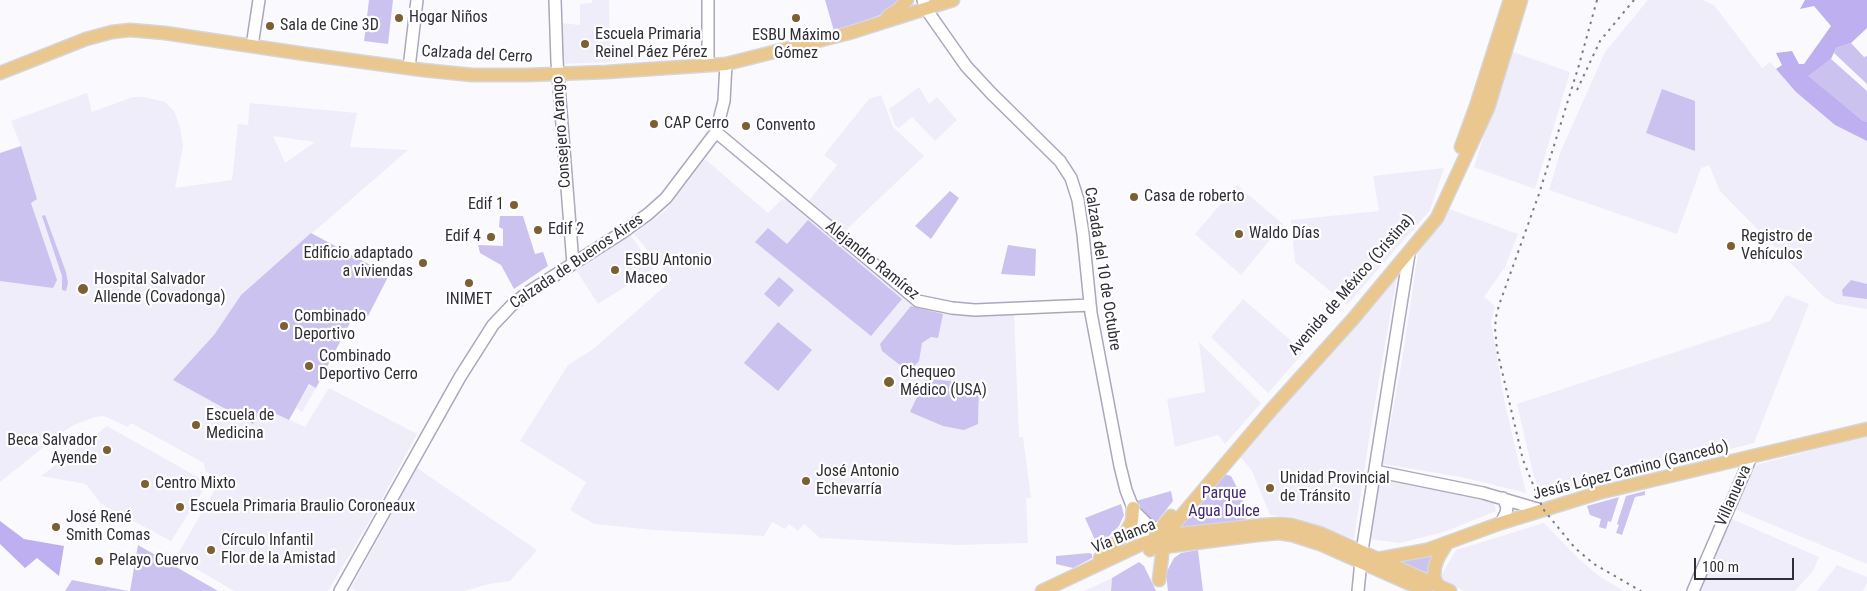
<!DOCTYPE html>
<meta charset="utf-8">
<style>
body{margin:0}
#map{position:relative;width:1867px;height:591px;overflow:hidden;background:#faf9fe;font-family:"Roboto Condensed",sans-serif}
canvas{display:block}
.scale{position:absolute;left:1694px;top:558px;width:100px;height:22px;box-sizing:border-box;border:2px solid #302e37;border-top:0;padding-left:6px;font-size:15px;line-height:18px;white-space:nowrap;color:#302e37;-webkit-text-stroke:4px #fff;paint-order:stroke}
</style>
<div id="map">
<canvas width="1867" height="591"></canvas>
<div class="scale">100 m</div>
</div>
<script>
const context = document.querySelector('canvas').getContext('2d');
context.lineJoin = 'round';
function paint(path, color) { context.fillStyle = color; context.fill(path, 'evenodd'); }
const poly = rows => new Path2D(rows.map(r => 'M' + r).join(''));
function stroke(path, color, width, dash) { context.strokeStyle = color; context.lineWidth = width; context.lineCap = dash ? 'butt' : 'round'; context.setLineDash(dash || []); context.stroke(path); }
function write(font, color, halo, rows, align = 'center') {
  context.font = font + ' "Roboto Condensed",sans-serif'; context.lineWidth = 4.5; context.setLineDash([]); context.textBaseline = 'middle'; context.strokeStyle = halo; context.fillStyle = color; for (const [text, x, y, turn = 0] of rows) {
    context.save(); context.translate(x, y); context.rotate((+turn || 0) * Math.PI / 180); context.textAlign = isNaN(turn) ? turn : align; if (halo) context.strokeText(text, 0, 0); context.fillText(text, 0, 0); context.restore();
  }
}
const built = poly([
 [592,0,609,0,610,62,561,64,561,23,580,25,580,4,592,3],
 [1648,0,1702,0,1714,5,1762,68,1770,62,1796,92,1835,125,1867,141,1867,309,1837,304,1824,297,1720,191,1709,165,1701,168,1677,234,1549,190,1560,153,1605,52],
 [1510,51,1570,72,1535,189,1474,167],
 [919,87,929,104,937,97,957,120,935,141,912,117,899,128,895,125,889,109],
 [87,93,92,112,133,97,145,97,165,102,174,111,180,127,183,146,175,188,232,180,238,124,248,125,250,103,357,113,350,147,408,150,241,295,214,335,253,423,262,407,305,427,329,388,417,434,376,510,328,591,234,591,176,557,221,479,205,471,204,463,131,423,128,427,104,416,95,417,76,424,64,431,0,482,0,153,21,146,11,121],
 [273,136,315,142,285,163],
 [881,95,893,127,924,156,844,232,808,202,837,165,824,155,869,99],
 [705,159,768,213,782,199,784,201,789,196,916,303,1014,312,1019,437,1023,437,1031,498,1026,498,1028,543,957,545,820,538,804,524,798,531,789,524,785,529,772,522,764,536,653,530,594,524,570,510,586,482,520,441,568,365,592,350,672,280,634,234,665,211],
 [1444,168,1430,210,1347,305,1295,262,1291,220,1379,211,1373,176],
 [1237,185,1283,224,1241,275,1195,234],
 [1449,209,1518,234,1505,267,1484,297,1495,306,1491,322,1505,404,1526,493,1466,478,1383,464,1401,366,1418,254],
 [631,235,653,269,598,304,576,270],
 [1397,276,1370,432,1354,539,1295,517,1270,515,1252,471,1238,454],
 [1786,295,1809,304,1754,443,1629,474,1542,499,1533,473,1517,404,1770,321],
 [1243,299,1304,352,1268,393,1211,337],
 [1199,342,1261,403,1225,444,1218,435,1175,447,1167,399,1205,392],
 [310,384,316,388,302,412,296,408],
 [107,426,208,483,171,541,101,504,86,484,41,476],
 [1867,436,1867,564,1732,508,1748,467],
 [417,468,537,550,510,581,489,584,464,591,356,591,351,588],
 [1378,477,1494,502,1496,511,1444,532,1400,543,1369,539],
 [1730,518,1819,557,1813,571,1795,591,1698,591],
 [1544,523,1578,558,1599,576,1624,591,1464,591,1439,579,1456,550],
 [1837,565,1867,577,1867,583,1863,591,1817,591],
 [1112,578,1111,591,1084,591]
]);
const green = poly([
 [369,0,393,0,388,44,364,41],
 [825,0,901,0,883,14,834,31],
 [1851,43,1864,57,1867,56,1867,84,1834,53,1836,48],
 [1831,59,1867,91,1867,122,1862,120,1807,76],
 [1662,89,1695,101,1695,151,1646,133],
 [21,146,37,199,31,203,57,280,53,288,0,281,0,153],
 [950,191,959,198,931,239,915,226],
 [45,215,66,272,68,283,66,291,62,290,62,276,42,216],
 [500,216,523,216,535,254,543,252,548,266,514,289,501,265,480,253,478,245,503,246,503,229,499,227],
 [808,220,902,299,871,336,755,242,768,228,787,244],
 [311,233,389,275,368,316,353,317,316,388,309,384,289,420,262,407,253,424,173,380,214,335,241,295],
 [1008,245,1036,249,1035,276,1001,274],
 [779,277,794,290,779,307,764,294],
 [1851,280,1867,284,1867,299,1843,296,1842,290],
 [911,306,943,314,938,338,931,337,922,343,919,361,909,372,882,351,880,344],
 [778,322,812,350,778,391,744,363],
 [930,379,979,384,978,424,964,430,943,426,910,412,924,382],
 [1223,474,1231,476,1240,493,1248,513,1247,517,1244,520,1179,528],
 [1171,491,1173,501,1158,520,1153,521,1149,517,1141,510,1136,501],
 [1645,491,1645,495,1635,497,1622,535,1616,533,1619,525,1617,524,1626,496],
 [1619,497,1611,522,1608,521,1606,529,1599,527,1601,519,1590,515,1587,506],
 [1121,504,1124,515,1119,526,1107,538,1095,540,1085,518],
 [138,545,218,591,130,591],
 [1198,550,1203,591,1168,591,1166,573,1174,558,1181,553],
 [1089,553,1092,554,1092,558,1073,568,1056,564,1056,556],
 [1432,556,1429,565,1428,573,1401,562],
 [1139,562,1144,566,1156,591,1111,591,1112,578],
 [72,580,128,591,65,591]
]);
const forest = poly([
 [1805,0,1867,0,1867,28,1851,43,1836,48,1831,59,1808,76,1862,120,1867,122,1867,141,1835,125,1796,92,1776,69,1782,65,1776,53,1792,51,1799,64,1804,64,1831,26,1814,6,1800,9],
 [0,521,24,539,64,546,59,576,37,558,25,568,0,544]
]);
const secondary = poly([
 [555,0,557,61,573,264],
 [708,0,708,65],
 [923,0,926,9,966,66,991,93,1060,161,1071,178,1078,200,1083,234,1091,313,1120,466,1126,490,1146,542],
 [252,46,259,0],
 [409,68,417,0],
 [716,132,918,301,952,308,975,310,1090,305],
 [1375,471,1483,493,1541,510],
 [1137,514,1149,526,1156,528,1162,527],
 [1501,523,1506,513,1507,507,1503,498],
 [340,591,460,377,493,325,512,305,527,293,623,232,648,214,666,198,716,132,724,101,726,64],
 [1358,591,1362,551,1409,254],
 [1693,591,1751,457]
]);
const primary = poly([
 [888,16,899,9,907,0],
 [0,73,86,39,112,32,130,30,165,33,305,54,423,70,472,75,527,75,607,72,726,64,849,33,953,0],
 [1461,147,1476,106,1510,0],
 [1156,548,1257,535,1279,533,1292,535,1320,544,1426,591],
 [1150,550,1156,534,1171,516],
 [1100,558,1125,534,1132,521,1133,508],
 [1361,562,1427,550,1501,523,1598,493,1867,429],
 [1159,580,1163,547,1171,528,1272,409,1353,319,1437,218,1488,108,1521,0],
 [1438,586,1434,577,1435,566,1438,558,1447,543],
 [1042,591,1146,542,1180,534,1262,525,1281,524,1292,525,1322,534,1450,591]
]);
const rail = poly([
 [1597,0,1579,65,1539,194,1499,305,1496,317,1495,328,1497,350,1523,460,1543,509,1575,548,1594,564,1641,591],
 [1577,90,1600,41,1634,0]
]);
const markers = [
 [399,18,5,"#7c5f32"],
 [796,18,5,"#7c5f32"],
 [270,26,5,"#7c5f32"],
 [585,44,5,"#7c5f32"],
 [654,124,5,"#7c5f32"],
 [746,126,5,"#7c5f32"],
 [1134,197,5,"#7c5f32"],
 [514,205,5,"#7c5f32"],
 [538,230,5,"#7c5f32"],
 [1239,234,5,"#7c5f32"],
 [491,237,5,"#7c5f32"],
 [1731,246,5,"#7c5f32"],
 [423,263,5,"#7c5f32"],
 [615,270,5,"#7c5f32"],
 [469,283,5,"#7c5f32"],
 [83,289,6,"#7c5f32"],
 [284,326,5,"#7c5f32"],
 [309,366,5,"#7c5f32"],
 [889,382,6,"#7c5f32"],
 [196,425,5,"#7c5f32"],
 [107,450,5,"#7c5f32"],
 [806,481,5,"#7c5f32"],
 [145,484,5,"#7c5f32"],
 [1270,488,5,"#7c5f32"],
 [180,507,5,"#7c5f32"],
 [56,527,5,"#7c5f32"],
 [211,550,5,"#7c5f32"],
 [99,561,5,"#7c5f32"]
];
const poiNames = [
 ["Hogar Niños",409,18],
 ["Sala de Cine 3D",280,26],
 ["Escuela Primaria",595,35],
 ["Reinel Páez Pérez",595,53],
 ["ESBU Máximo",796,36,"center"],
 ["Gómez",796,54,"center"],
 ["CAP Cerro",664,124],
 ["Convento",756,126],
 ["Casa de roberto",1144,197],
 ["Edif 1",504,205,"right"],
 ["Edif 2",548,230],
 ["Waldo Días",1249,234],
 ["Edif 4",481,237,"right"],
 ["Registro de",1741,237],
 ["Vehículos",1741,255],
 ["Edificio adaptado",413,254,"right"],
 ["a viviendas",413,272,"right"],
 ["ESBU Antonio",625,261],
 ["Maceo",625,279],
 ["Hospital Salvador",94,280],
 ["Allende (Covadonga)",94,298],
 ["INIMET",469,300,"center"],
 ["Combinado",294,317],
 ["Deportivo",294,335],
 ["Combinado",319,357],
 ["Deportivo Cerro",319,375],
 ["Chequeo",900,373],
 ["Médico (USA)",900,391],
 ["Escuela de",206,416],
 ["Medicina",206,434],
 ["Beca Salvador",97,441,"right"],
 ["Ayende",97,459,"right"],
 ["José Antonio",816,472],
 ["Echevarría",816,490],
 ["Unidad Provincial",1280,479],
 ["de Tránsito",1280,497],
 ["Centro Mixto",155,484],
 ["Escuela Primaria Braulio Coroneaux",190,507],
 ["José René",66,518],
 ["Smith Comas",66,536],
 ["Círculo Infantil",221,541],
 ["Flor de la Amistad",221,559],
 ["Pelayo Cuervo",109,561]
];
const streetNames = [
 ["Calzada del Cerro",477,55,3],
 ["Consejero Arango",562,132,-94],
 ["Alejandro Ramírez",872,261,39],
 ["Calzada de Buenos Aires",577,262,-34],
 ["Calzada del 10 de Octubre",1102,269,81],
 ["Avenida de México (Cristina)",1352,285,-49],
 ["Jesús López Camino (Gancedo)",1631,471,-14],
 ["Villanueva",1734,496,-66],
 ["Vía Blanca",1124,537,-22]
];
const parkNames = [
 ["Parque",1224,494],
 ["Agua Dulce",1224,512]
];
paint(built, '#efedf9');
paint(green, '#ccc2f0');
paint(forest, '#beaff0');
stroke(secondary, '#aba7bd', 14);
stroke(primary, '#d6d5d7', 15);
stroke(secondary, '#fff', 11);
stroke(primary, '#e9c78e', 12);
stroke(rail, '#7c7b82', 2, [2.5, 5]);
for (const [x, y, r, color] of markers) { const dot = new Path2D(); dot.arc(x, y, r, 0, 2 * Math.PI); context.fillStyle = color; context.fill(dot); stroke(dot, '#fff', 2); }
write('16px', '#302e37', '#fff', poiNames, 'left');
write('16px', '#302e37', '#fff', streetNames);
write('16px', '#402771', '#fff', parkNames);
</script>
